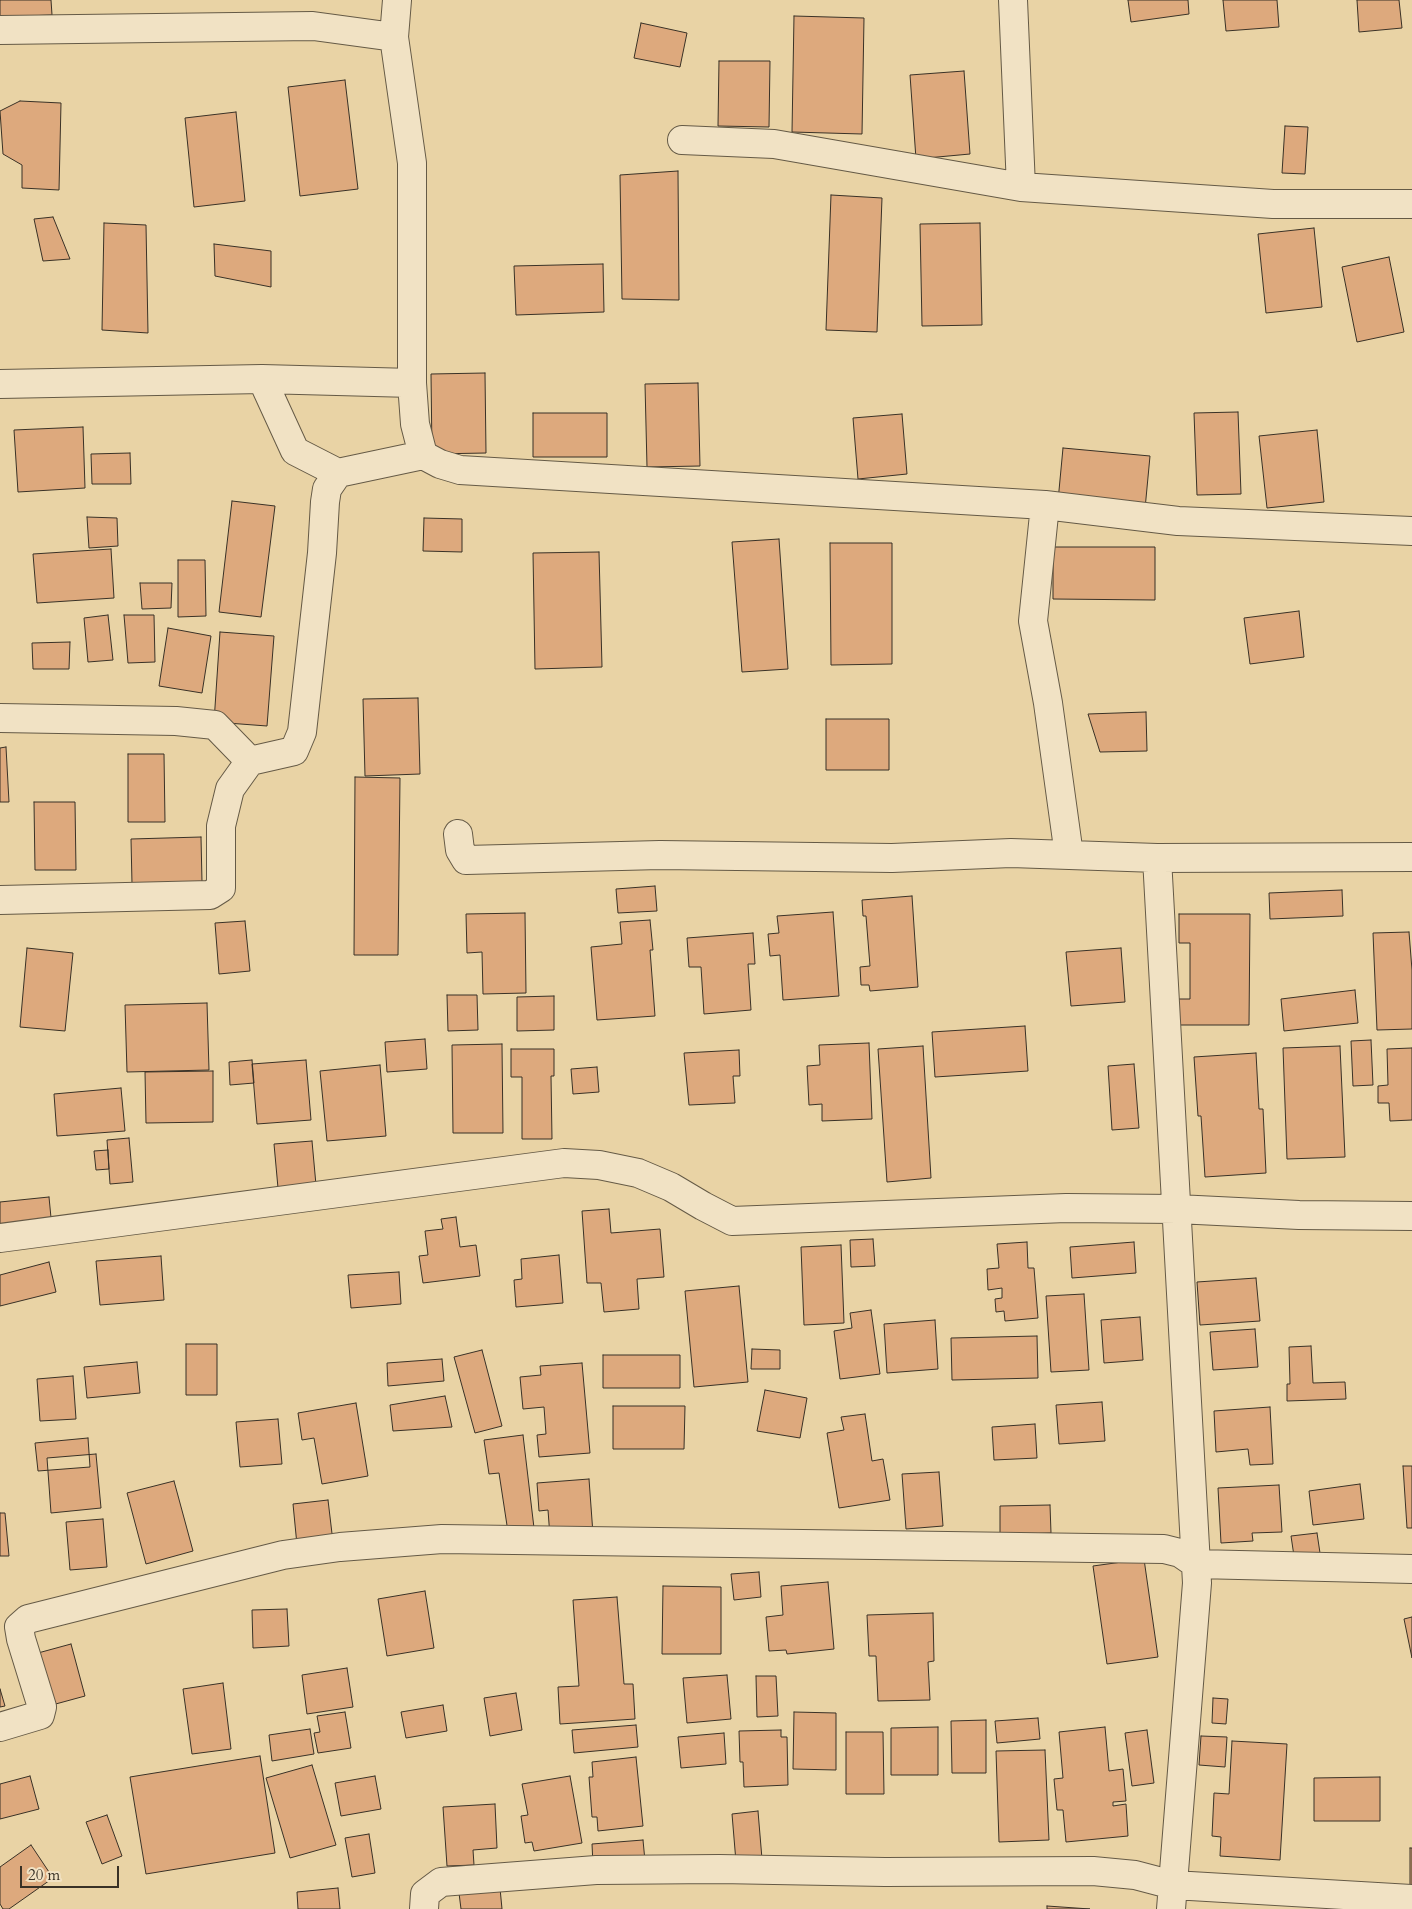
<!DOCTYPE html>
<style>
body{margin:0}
#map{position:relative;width:1412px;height:1909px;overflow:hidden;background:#e9d3a5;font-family:Cardo,serif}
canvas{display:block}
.scale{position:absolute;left:20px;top:1866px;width:99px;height:22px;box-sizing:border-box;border:2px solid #393126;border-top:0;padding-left:6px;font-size:15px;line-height:18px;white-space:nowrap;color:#393126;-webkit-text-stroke:4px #f1e2c4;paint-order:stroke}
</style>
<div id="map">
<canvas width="1412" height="1909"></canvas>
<div class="scale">20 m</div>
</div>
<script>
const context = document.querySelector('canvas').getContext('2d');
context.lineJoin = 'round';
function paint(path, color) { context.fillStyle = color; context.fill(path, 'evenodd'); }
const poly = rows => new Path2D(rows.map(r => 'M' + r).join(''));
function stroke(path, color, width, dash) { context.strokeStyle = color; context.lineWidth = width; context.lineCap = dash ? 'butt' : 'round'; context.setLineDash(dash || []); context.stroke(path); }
const building = poly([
 [0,0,51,0,52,15,0,17,0,0],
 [1128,0,1188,0,1189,14,1131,22,1128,0],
 [1223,0,1277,0,1279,27,1226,31,1223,0],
 [1357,0,1399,0,1402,28,1359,32,1357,0],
 [794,16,864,18,862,134,792,132,794,16],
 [641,23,687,33,680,67,634,58,641,23],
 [719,61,770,61,769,127,718,126,719,61],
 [964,71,970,154,916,159,910,75,964,71],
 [345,80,358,189,300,196,288,87,345,80],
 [20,101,61,103,59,190,22,188,22,165,3,154,0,111,20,101],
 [236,112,245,201,194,207,185,118,236,112],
 [1285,126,1308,127,1305,174,1282,173,1285,126],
 [678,171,679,300,622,299,620,175,678,171],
 [831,195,882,198,877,332,826,330,831,195],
 [53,217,70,259,43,261,34,219,53,217],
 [104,223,146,225,148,333,102,330,104,223],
 [980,223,982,325,922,326,920,224,980,223],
 [1314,228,1322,307,1266,313,1258,234,1314,228],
 [214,244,271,251,271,287,215,276,214,244],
 [1389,257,1404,332,1357,342,1342,267,1389,257],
 [603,264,604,312,516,315,514,266,603,264],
 [485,373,486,453,432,454,431,374,485,373],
 [698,383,700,466,647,467,645,384,698,383],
 [1238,412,1241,494,1197,495,1194,413,1238,412],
 [533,413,607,413,607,457,533,457,533,413],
 [902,414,907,474,858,479,853,418,902,414],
 [83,427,85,488,18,492,14,430,83,427],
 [1317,430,1324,502,1267,508,1259,436,1317,430],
 [1063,448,1150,456,1145,509,1058,501,1063,448],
 [130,453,131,484,92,484,91,454,130,453],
 [232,501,275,506,261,617,219,612,232,501],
 [87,517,117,518,118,546,89,548,87,517],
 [424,518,462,519,462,552,423,551,424,518],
 [779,539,788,669,742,672,732,542,779,539],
 [830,543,892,543,892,664,831,665,830,543],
 [1053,547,1155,547,1155,600,1053,599,1053,547],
 [111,549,114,598,37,603,33,554,111,549],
 [599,552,602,667,535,669,533,553,599,552],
 [178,560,205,560,206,616,178,617,178,560],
 [140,583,172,583,171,608,142,609,140,583],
 [1299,611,1304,657,1250,664,1244,618,1299,611],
 [108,615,113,660,88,662,84,618,108,615],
 [124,615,154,615,155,662,128,663,124,615],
 [168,628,211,636,202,693,159,686,168,628],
 [220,632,274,636,267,726,214,722,220,632],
 [70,642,69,669,33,669,32,643,70,642],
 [418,698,420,774,365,776,363,699,418,698],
 [1146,712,1147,751,1100,752,1088,714,1146,712],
 [826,719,889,719,889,770,826,770,826,719],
 [6,747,9,802,0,802,0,748,6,747],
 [128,754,164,754,165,822,128,822,128,754],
 [355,777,400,778,398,955,354,955,355,777],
 [34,802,75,802,76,870,35,870,34,802],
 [201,837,202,882,132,884,131,839,201,837],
 [655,886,657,911,618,913,616,889,655,886],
 [1342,890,1343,916,1270,919,1269,893,1342,890],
 [912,896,918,987,870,991,869,985,861,985,860,967,870,966,866,916,863,916,862,900,912,896],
 [833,912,839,996,783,1000,780,955,770,956,768,934,779,933,777,916,833,912],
 [525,913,526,993,483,994,482,952,467,953,466,914,525,913],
 [1179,914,1250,914,1249,1025,1178,1025,1178,999,1190,999,1190,943,1179,943,1179,914],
 [650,920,653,950,650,950,655,1016,597,1020,591,947,622,944,620,922,650,920],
 [245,921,250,971,219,974,215,923,245,921],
 [1409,932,1412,970,1412,1029,1377,1030,1373,933,1409,932],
 [753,933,755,964,748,964,751,1010,704,1014,701,967,689,967,687,938,753,933],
 [27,948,73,953,65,1031,20,1027,27,948],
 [1121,948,1125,1002,1071,1006,1066,952,1121,948],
 [1355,990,1358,1023,1284,1031,1281,999,1355,990],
 [447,995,477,995,478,1030,448,1031,447,995],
 [554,996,554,1030,517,1031,517,997,554,996],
 [207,1003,209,1070,127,1072,125,1005,207,1003],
 [1025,1026,1028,1071,935,1077,932,1032,1025,1026],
 [425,1039,427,1069,387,1072,385,1042,425,1039],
 [1371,1040,1373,1085,1353,1086,1351,1041,1371,1040],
 [869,1043,872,1119,822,1121,822,1104,809,1105,807,1066,820,1065,819,1045,869,1043],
 [502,1044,503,1133,453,1133,452,1045,502,1044],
 [923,1046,931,1178,887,1182,878,1049,923,1046],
 [1340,1046,1345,1157,1287,1159,1283,1048,1340,1046],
 [1412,1048,1412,1120,1390,1121,1389,1103,1378,1103,1378,1086,1388,1085,1387,1049,1412,1048],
 [511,1049,554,1049,554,1076,551,1076,552,1139,522,1139,522,1077,511,1077,511,1049],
 [739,1050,740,1076,733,1076,735,1103,689,1105,684,1053,739,1050],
 [1256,1053,1259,1109,1263,1109,1266,1173,1205,1177,1201,1116,1198,1116,1194,1057,1256,1053],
 [252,1060,254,1083,230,1085,229,1062,252,1060],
 [306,1060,311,1120,257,1124,252,1064,306,1060],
 [1134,1064,1139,1128,1112,1130,1108,1066,1134,1064],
 [380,1065,386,1136,327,1141,320,1071,380,1065],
 [597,1067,599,1092,573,1094,571,1069,597,1067],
 [213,1071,213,1122,146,1123,145,1072,213,1071],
 [121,1088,125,1131,57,1136,54,1094,121,1088],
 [129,1138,133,1182,110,1184,107,1140,129,1138],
 [312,1141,316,1185,278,1188,274,1144,312,1141],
 [108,1150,109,1169,96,1170,94,1151,108,1150],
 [49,1197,52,1228,0,1234,0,1202,49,1197],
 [609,1209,611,1233,660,1229,664,1277,637,1279,639,1309,604,1312,601,1283,587,1283,582,1211,609,1209],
 [456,1217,460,1247,476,1245,480,1276,423,1283,419,1256,428,1255,425,1231,443,1229,441,1219,456,1217],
 [873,1239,875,1266,851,1267,850,1240,873,1239],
 [1027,1242,1028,1268,1034,1268,1038,1318,1005,1321,1004,1311,996,1312,995,1299,1002,1298,1002,1288,988,1290,987,1269,999,1268,997,1244,1027,1242],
 [1134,1242,1136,1273,1072,1278,1070,1247,1134,1242],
 [841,1245,844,1323,804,1325,801,1247,841,1245],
 [559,1255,563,1303,516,1307,514,1280,522,1279,521,1259,559,1255],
 [161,1256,164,1300,100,1305,96,1261,161,1256],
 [49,1262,56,1292,0,1306,0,1275,49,1262],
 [399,1272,401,1304,351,1308,348,1275,399,1272],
 [1256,1278,1260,1321,1200,1325,1197,1282,1256,1278],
 [739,1286,748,1382,694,1387,685,1291,739,1286],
 [1084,1294,1089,1370,1051,1372,1046,1296,1084,1294],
 [871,1310,880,1374,840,1379,834,1331,852,1328,850,1313,871,1310],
 [1140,1317,1143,1360,1104,1363,1101,1320,1140,1317],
 [935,1320,938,1369,887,1373,884,1324,935,1320],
 [1255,1329,1258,1367,1213,1370,1210,1332,1255,1329],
 [1037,1336,1038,1378,952,1380,951,1338,1037,1336],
 [186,1344,217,1344,217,1395,186,1395,186,1344],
 [1311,1346,1313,1383,1345,1382,1346,1399,1287,1401,1287,1384,1290,1384,1289,1347,1311,1346],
 [752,1349,780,1350,780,1369,751,1369,752,1349],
 [482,1350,502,1426,475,1433,454,1357,482,1350],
 [603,1355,680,1355,680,1388,603,1388,603,1355],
 [442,1359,444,1381,388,1386,387,1363,442,1359],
 [137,1362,140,1393,87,1398,84,1367,137,1362],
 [582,1363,590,1453,539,1457,537,1435,546,1434,544,1407,523,1409,520,1377,541,1375,540,1366,582,1363],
 [73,1376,76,1419,40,1421,37,1379,73,1376],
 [765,1390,807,1398,800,1438,757,1431,765,1390],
 [445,1396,452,1427,393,1431,390,1405,445,1396],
 [1102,1402,1105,1441,1059,1444,1056,1405,1102,1402],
 [356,1403,368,1476,322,1484,314,1438,302,1440,298,1413,356,1403],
 [613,1406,685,1406,684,1449,613,1449,613,1406],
 [1270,1407,1273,1464,1250,1465,1248,1449,1216,1452,1214,1411,1270,1407],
 [865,1414,872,1461,883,1459,890,1500,839,1508,827,1433,844,1430,841,1417,865,1414],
 [278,1419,282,1464,240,1467,236,1422,278,1419],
 [1035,1424,1037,1458,994,1460,992,1427,1035,1424],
 [523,1435,534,1528,508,1532,499,1473,489,1474,484,1440,523,1435],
 [88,1438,90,1467,38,1471,35,1443,88,1438],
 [96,1454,101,1508,51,1513,47,1458,96,1454],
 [1403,1466,1412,1466,1412,1528,1407,1528,1403,1466],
 [939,1472,943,1526,906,1529,902,1474,939,1472],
 [589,1479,593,1534,550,1537,548,1510,539,1511,537,1483,589,1479],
 [174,1481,193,1551,146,1564,127,1493,174,1481],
 [1360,1484,1364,1519,1313,1525,1309,1491,1360,1484],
 [1279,1485,1282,1532,1252,1533,1253,1541,1221,1543,1218,1488,1279,1485],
 [328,1500,333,1542,297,1545,293,1504,328,1500],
 [1050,1505,1051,1533,1000,1535,1000,1506,1050,1505],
 [0,1513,5,1513,9,1556,0,1556,0,1513],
 [103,1519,107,1567,70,1570,66,1522,103,1519],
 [1317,1533,1320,1553,1294,1556,1291,1536,1317,1533],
 [1144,1559,1158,1657,1107,1664,1093,1566,1144,1559],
 [759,1572,761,1597,734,1600,731,1574,759,1572],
 [828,1582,834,1649,787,1654,786,1650,769,1651,766,1617,783,1615,781,1586,828,1582],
 [663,1586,721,1587,721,1654,662,1654,663,1586],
 [425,1591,434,1648,387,1656,378,1599,425,1591],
 [617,1597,624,1684,633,1684,635,1719,560,1724,558,1687,579,1686,573,1600,617,1597],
 [287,1609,289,1646,253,1648,252,1610,287,1609],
 [933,1613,934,1661,928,1662,930,1700,878,1701,876,1656,869,1656,867,1615,933,1613],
 [1412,1617,1412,1658,1404,1619,1412,1617],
 [71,1644,85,1696,52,1705,38,1653,71,1644],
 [347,1668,353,1707,307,1714,302,1675,347,1668],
 [727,1675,731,1719,687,1723,683,1678,727,1675],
 [756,1676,776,1676,778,1716,757,1717,756,1676],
 [223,1683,231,1749,192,1754,183,1689,223,1683],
 [0,1689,5,1706,0,1707,0,1689],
 [516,1693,522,1730,490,1736,484,1698,516,1693],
 [1213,1698,1228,1699,1226,1724,1212,1723,1213,1698],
 [443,1705,447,1731,406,1738,401,1712,443,1705],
 [345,1712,351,1748,318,1753,314,1733,320,1732,317,1716,345,1712],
 [794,1712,836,1713,836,1770,793,1769,794,1712],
 [1038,1718,1040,1739,997,1743,995,1721,1038,1718],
 [986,1720,986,1773,952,1773,951,1721,986,1720],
 [636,1725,638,1747,574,1753,572,1730,636,1725],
 [938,1727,938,1775,891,1775,891,1728,938,1727],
 [1105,1727,1109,1771,1123,1769,1126,1801,1113,1802,1113,1806,1126,1804,1128,1836,1066,1842,1063,1810,1057,1810,1054,1779,1063,1778,1059,1732,1105,1727],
 [310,1729,314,1754,272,1761,269,1735,310,1729],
 [781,1730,781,1737,787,1737,788,1785,744,1787,743,1762,740,1762,739,1731,781,1730],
 [1147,1730,1154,1783,1132,1786,1125,1733,1147,1730],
 [846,1732,883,1732,884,1794,846,1794,846,1732],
 [724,1733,726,1764,681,1768,678,1737,724,1733],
 [1201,1736,1227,1737,1225,1767,1199,1765,1201,1736],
 [1232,1741,1287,1744,1280,1860,1220,1856,1221,1837,1212,1836,1214,1793,1229,1794,1232,1741],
 [1045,1750,1049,1840,999,1842,996,1751,1045,1750],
 [260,1756,275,1853,146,1874,130,1777,260,1756],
 [636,1757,643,1826,598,1831,597,1817,592,1817,589,1777,593,1777,592,1762,636,1757],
 [312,1765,336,1845,290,1858,266,1778,312,1765],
 [30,1776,39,1809,0,1819,0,1784,30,1776],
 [375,1776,381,1809,341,1816,335,1783,375,1776],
 [570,1776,582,1843,534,1851,532,1842,525,1843,521,1816,528,1815,522,1784,570,1776],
 [1380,1777,1380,1821,1314,1821,1314,1778,1380,1777],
 [495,1804,497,1848,473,1850,474,1865,447,1866,443,1807,495,1804],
 [758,1811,762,1859,736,1862,732,1814,758,1811],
 [107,1815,122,1856,102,1864,86,1822,107,1815],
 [369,1834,375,1873,352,1877,345,1838,369,1834],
 [643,1840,645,1861,593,1865,592,1844,643,1840],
 [31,1845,53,1878,9,1909,3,1909,0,1904,0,1867,31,1845],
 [1410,1848,1412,1848,1412,1890,1410,1890,1410,1848],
 [338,1888,340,1909,298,1909,297,1892,338,1888],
 [500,1888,502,1909,461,1909,459,1893,500,1888],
 [1047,1906,1090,1909,1047,1909,1047,1906]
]);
const minor = poly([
 [397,0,394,37,412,163,412,383,415,424,423,455],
 [1013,0,1021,187,1273,204,1412,204],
 [0,30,313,26,394,37],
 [682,140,774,144,1021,187],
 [262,379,412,383],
 [0,384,262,379,295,451,338,473],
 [1045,505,1033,621,1048,703,1069,855],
 [0,718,176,721,215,725,250,761],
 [458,834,460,850,466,860,660,855,892,858,1011,853,1157,858,1412,857],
 [1157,858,1197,1583,1171,1909],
 [0,900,210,895,221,888,221,826,230,789,250,761,294,751,302,732,322,553,325,502,327,489,338,473,423,455,440,464,460,470,1045,505,1178,521,1412,531],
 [0,1238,564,1163,599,1165,638,1173,671,1187,703,1206,732,1221,1066,1208,1177,1209,1299,1215,1412,1216],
 [0,1727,40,1715,42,1707,21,1639,19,1627,28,1619,283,1555,340,1547,442,1539,1164,1549,1180,1553,1196,1564,1412,1569],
 [424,1909,425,1894,441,1882,596,1870,719,1869,885,1872,1093,1871,1135,1875,1173,1885,1412,1899]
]);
paint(building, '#dda97d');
stroke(building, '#393126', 1);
stroke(minor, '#655a46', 30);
stroke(minor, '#f1e2c4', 28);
</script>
